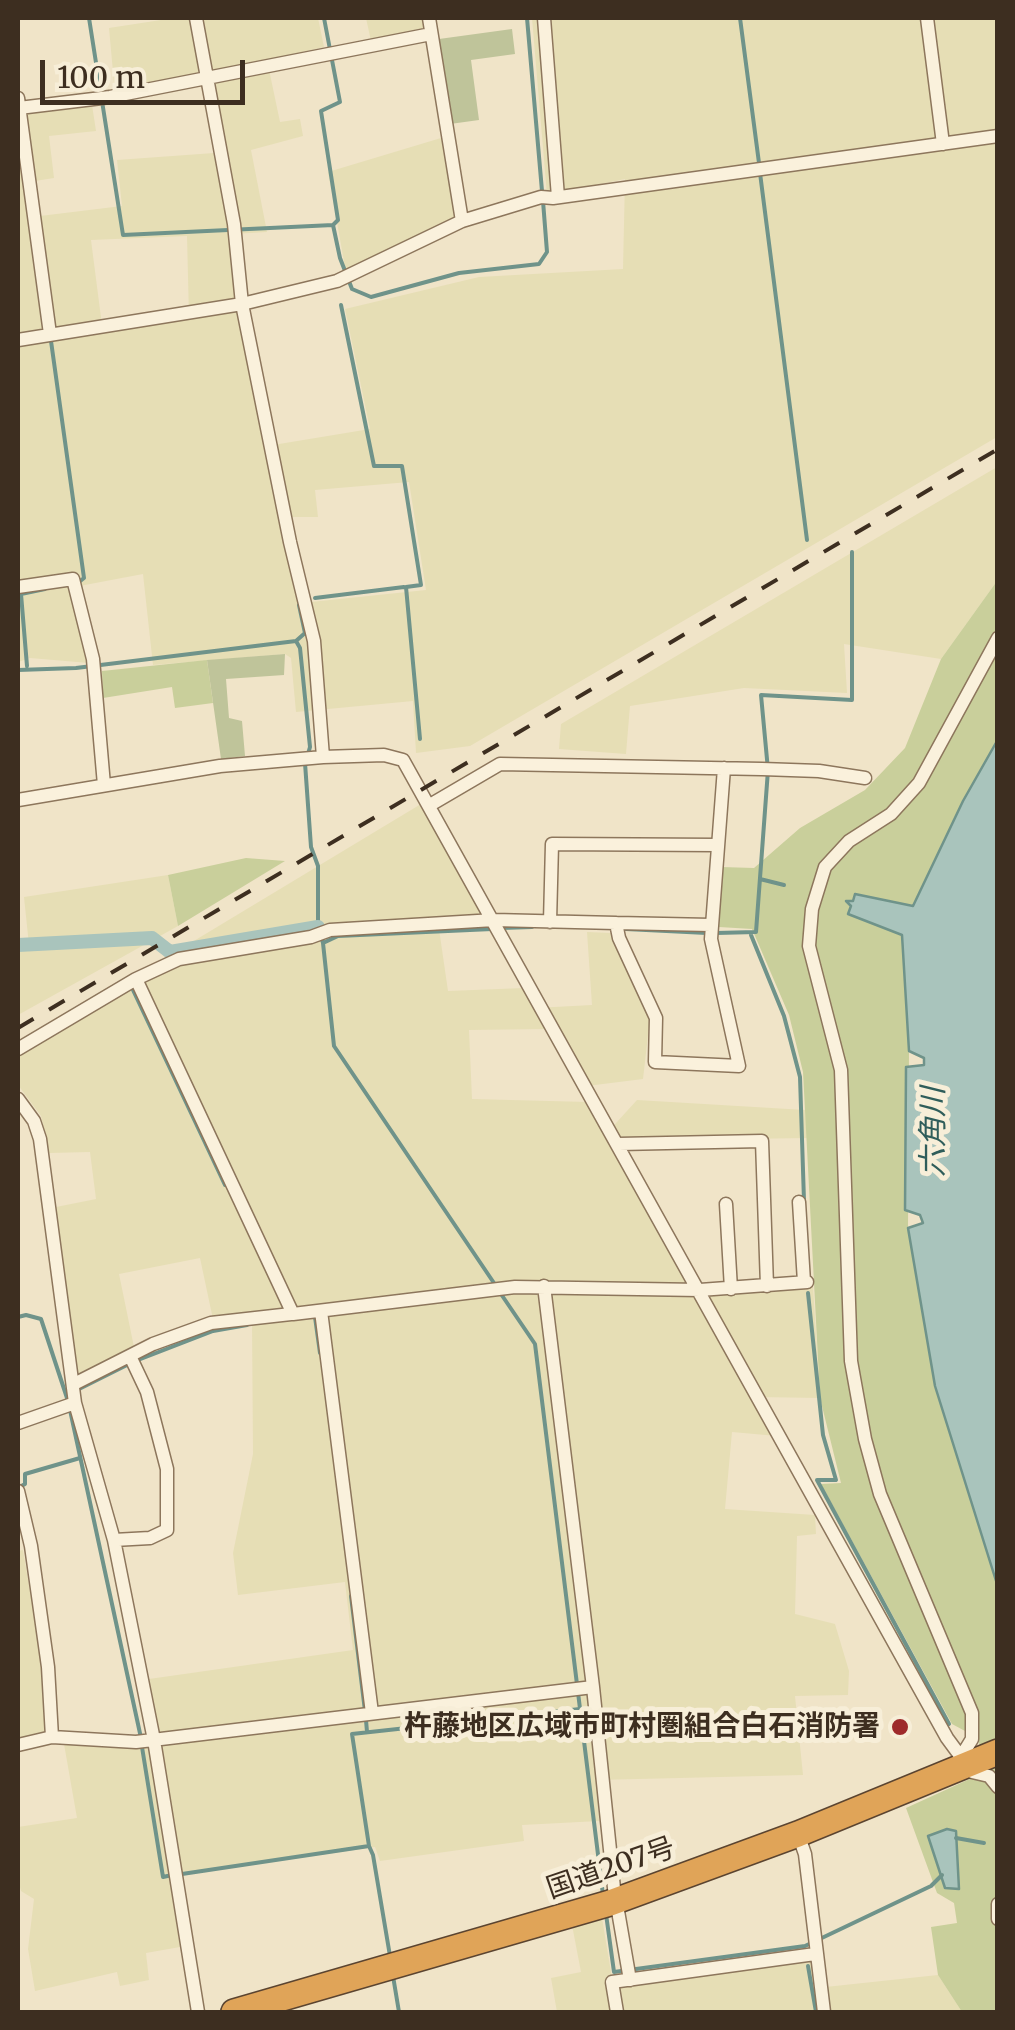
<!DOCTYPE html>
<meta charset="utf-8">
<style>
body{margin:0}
#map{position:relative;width:1015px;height:2030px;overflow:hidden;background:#f0e4c8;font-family:Merriweather,serif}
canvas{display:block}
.frame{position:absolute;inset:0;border:20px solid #3d2e20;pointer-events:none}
.scale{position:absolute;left:40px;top:60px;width:205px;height:45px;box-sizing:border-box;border:5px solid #3d2e20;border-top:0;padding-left:12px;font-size:30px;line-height:35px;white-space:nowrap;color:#3d2e20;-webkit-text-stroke:8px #f7eed8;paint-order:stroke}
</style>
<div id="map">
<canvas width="1015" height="2030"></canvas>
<div class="frame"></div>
<div class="scale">100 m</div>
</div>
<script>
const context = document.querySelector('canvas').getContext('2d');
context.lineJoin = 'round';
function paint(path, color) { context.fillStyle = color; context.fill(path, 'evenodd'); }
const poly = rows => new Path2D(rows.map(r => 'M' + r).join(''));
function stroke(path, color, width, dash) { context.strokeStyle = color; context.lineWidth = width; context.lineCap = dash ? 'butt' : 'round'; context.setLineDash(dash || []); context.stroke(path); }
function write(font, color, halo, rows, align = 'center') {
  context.font = font + ' Merriweather,"Noto Sans JP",serif'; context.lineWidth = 10; context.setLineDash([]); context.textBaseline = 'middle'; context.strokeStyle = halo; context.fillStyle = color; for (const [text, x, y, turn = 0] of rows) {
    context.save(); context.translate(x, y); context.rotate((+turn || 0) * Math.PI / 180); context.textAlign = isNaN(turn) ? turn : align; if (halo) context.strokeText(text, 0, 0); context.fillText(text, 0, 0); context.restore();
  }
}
const farmland = poly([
 [174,18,318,18,324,47,267,60,280,122,300,119,303,136,251,150,267,232,233,234,267,446,370,429,345,309,479,277,623,269,625,179,547,195,532,18,997,18,997,437,470,746,416,753,413,701,296,712,291,658,285,654,153,665,143,574,69,588,89,663,30,658,18,662,18,114,92,105,96,131,49,136,54,178,35,181,40,216,122,206,117,160,214,153,203,75,115,94,109,28],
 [187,236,189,317,103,333,91,240],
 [409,482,426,590,301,603,282,517,318,517,315,490],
 [366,18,425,18,428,32,371,41],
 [441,138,455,217,346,273,328,172],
 [997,467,997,581,941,659,844,644,847,693,744,688,630,706,626,754,559,749,561,724],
 [421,804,489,925,439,929,448,991,524,988,535,1008,592,1005,587,932,611,933,650,1018,643,1079,579,1087,547,1029,469,1030,472,1099,588,1102,606,1134,637,1100,805,1110,808,1138,611,1141,696,1296,813,1286,820,1398,757,1397,777,1436,732,1432,725,1509,815,1515,816,1534,797,1536,795,1614,835,1624,849,1671,848,1695,795,1696,803,1775,597,1780,599,1821,522,1825,524,1841,380,1861,375,1847,169,1877,180,1947,146,1953,149,1980,120,1986,117,1972,35,1991,28,1949,34,1899,21,1891,18,1880,18,1827,77,1818,64,1744,161,1746,149,1679,353,1650,345,1582,238,1595,233,1553,253,1454,252,1321,214,1324,200,1258,119,1274,134,1347,77,1378,56,1207,96,1199,90,1152,49,1153,41,1116,18,1085,18,1047],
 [168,875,178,926,18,1015,18,948,29,945,24,897],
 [23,1550,43,1669,49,1732,18,1741,18,1551],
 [602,1918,612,1978,811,1957,816,1988,938,1975,962,2012,557,2012,551,1978,581,1972,572,1925]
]);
const green = poly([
 [997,581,997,741,963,801,913,906,855,894,849,914,902,934,909,1051,908,1228,935,1386,997,1584,997,2012,962,2012,938,1975,931,1927,957,1923,954,1903,937,1893,906,1808,985,1772,978,1738,952,1724,821,1484,841,1483,820,1398,803,1072,789,1015,752,929,719,927,721,867,754,868,800,828,865,790,905,748,941,659],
 [207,660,213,703,175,708,172,687,103,698,102,671],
 [246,858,285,861,178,926,168,875]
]);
const cemetery = poly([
 [512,29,515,54,471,60,479,120,450,124,439,39],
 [285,654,284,675,226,679,229,718,242,721,245,756,221,759,207,660]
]);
const water = poly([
 [997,741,997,1584,935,1386,908,1228,923,1223,920,1215,905,1210,906,1067,924,1065,924,1058,909,1051,902,935,848,914,851,906,846,901,853,901,855,894,913,906,963,801,997,741],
 [947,1829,956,1831,959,1889,945,1888,928,1836,947,1829]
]);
const stream = poly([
 [89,18,123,235,333,225,340,258,352,289,371,297,459,273,539,264,547,252,543,201],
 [324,18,340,102,321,111,338,220,333,225],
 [527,18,542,191],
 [740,18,759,163],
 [760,173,807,540],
 [341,305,374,466,402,466,421,585,406,587,420,739],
 [51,341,84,578,79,582],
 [315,598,404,587],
 [296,641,305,633,299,605],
 [27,666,21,594,45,589],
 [18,670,76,668,296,641,300,648,310,747,308,754],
 [305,763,311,847,318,866,318,927,323,943,334,1046,496,1286],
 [760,879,784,885],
 [501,928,532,927],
 [626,929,707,933],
 [716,933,756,932,768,770,761,695,852,700,852,552],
 [751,935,784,1016,800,1077,804,1201],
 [323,943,338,936,492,929],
 [133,990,225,1185],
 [808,1293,823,1435,836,1480,817,1480,949,1724],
 [501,1294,535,1344,603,1895],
 [18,1317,26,1315,41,1319,68,1401],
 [311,1317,315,1317,320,1353],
 [138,1360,213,1331,247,1325],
 [75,1391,129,1364],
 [70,1410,141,1738],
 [18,1488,25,1484,25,1474,80,1458],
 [351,1596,365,1711],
 [366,1720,367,1732],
 [142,1747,163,1877,172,1875],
 [956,1838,984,1843],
 [182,1874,369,1846],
 [606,1914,614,1972,805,1946,931,1886,942,1875],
 [390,1956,373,1855,369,1846,352,1734,580,1709],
 [808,1966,816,2012],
 [393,1976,399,2012]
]);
const canal = poly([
 [18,945,152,938,170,952,318,927]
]);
const street = poly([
 [196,18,234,224,242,304,290,542,314,641,323,757],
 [429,18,462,221],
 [544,18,558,197],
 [927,18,943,144],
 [18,98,50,334],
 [19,108,110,97,431,34],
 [18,340,242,304,337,281,462,221,541,197,553,198,998,136],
 [18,587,73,579,93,659,104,785],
 [18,800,220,766,323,757,384,755,403,760,947,1738,972,1772,989,1776,998,1787],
 [430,805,500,764,762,769,819,771,865,778],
 [550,922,552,844,718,845],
 [616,923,711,925],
 [136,979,293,1314,515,1287,700,1290,807,1282],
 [18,1049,136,979,179,959,311,937,330,930,494,920,616,923,619,938,656,1018,655,1062,739,1066,711,939,724,768],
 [18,1099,34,1121,40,1139,75,1403,114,1540,154,1740,198,2012],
 [619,1144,762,1141,767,1286],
 [799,1202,804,1282],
 [726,1204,731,1289],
 [544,1286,593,1687,614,1888,630,1980],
 [321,1311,372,1713],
 [74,1384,153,1344,211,1323,291,1314],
 [18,1423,75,1403],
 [18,1491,31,1546,48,1667,52,1737],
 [114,1540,150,1538,167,1530,167,1469,147,1392,130,1356],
 [18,1745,52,1737,136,1742,593,1687],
 [966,1764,964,1752,972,1739,972,1713,880,1494,865,1439,851,1361,841,1070,809,946,812,909,825,867,849,841,891,814,919,783,998,638],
 [798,1834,805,1854,824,2012],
 [998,1904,998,1919],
 [617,2012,612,1982,815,1954]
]);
const highway = poly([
 [234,2012,610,1903,798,1834,998,1752]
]);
const rail = poly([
 [18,1028,998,449]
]);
const markers = [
 [900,1727,10,"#9e2a2b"]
];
const poiNames = [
 ["杵藤地区広域市町村圏組合白石消防署",880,1727]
];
const streetNames = [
 ["国道207号",611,1869,-19]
];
const waterNames = [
 ["六角川",935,1132,-90]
];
paint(farmland, '#e6deb5');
paint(green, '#c9cf9b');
paint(cemetery, '#bfc49a');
paint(water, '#a9c4bc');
stroke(water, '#6f938a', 2.5);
stroke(stream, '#6f938a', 4);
stroke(canal, '#a9c4bc', 14);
stroke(street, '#8d765c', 15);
stroke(highway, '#5b4430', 28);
stroke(street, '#faf1dc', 12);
stroke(highway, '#e0a458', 25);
stroke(rail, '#3d2e20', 4, [18, 18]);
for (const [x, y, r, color] of markers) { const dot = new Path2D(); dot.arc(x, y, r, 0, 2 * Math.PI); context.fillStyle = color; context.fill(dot); stroke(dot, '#f7eed8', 4); }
write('bold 28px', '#3d2e20', '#f7eed8', poiNames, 'right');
write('28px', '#3d2e20', '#f7eed8', streetNames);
write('italic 30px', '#2f5d5a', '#f7eed8', waterNames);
</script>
